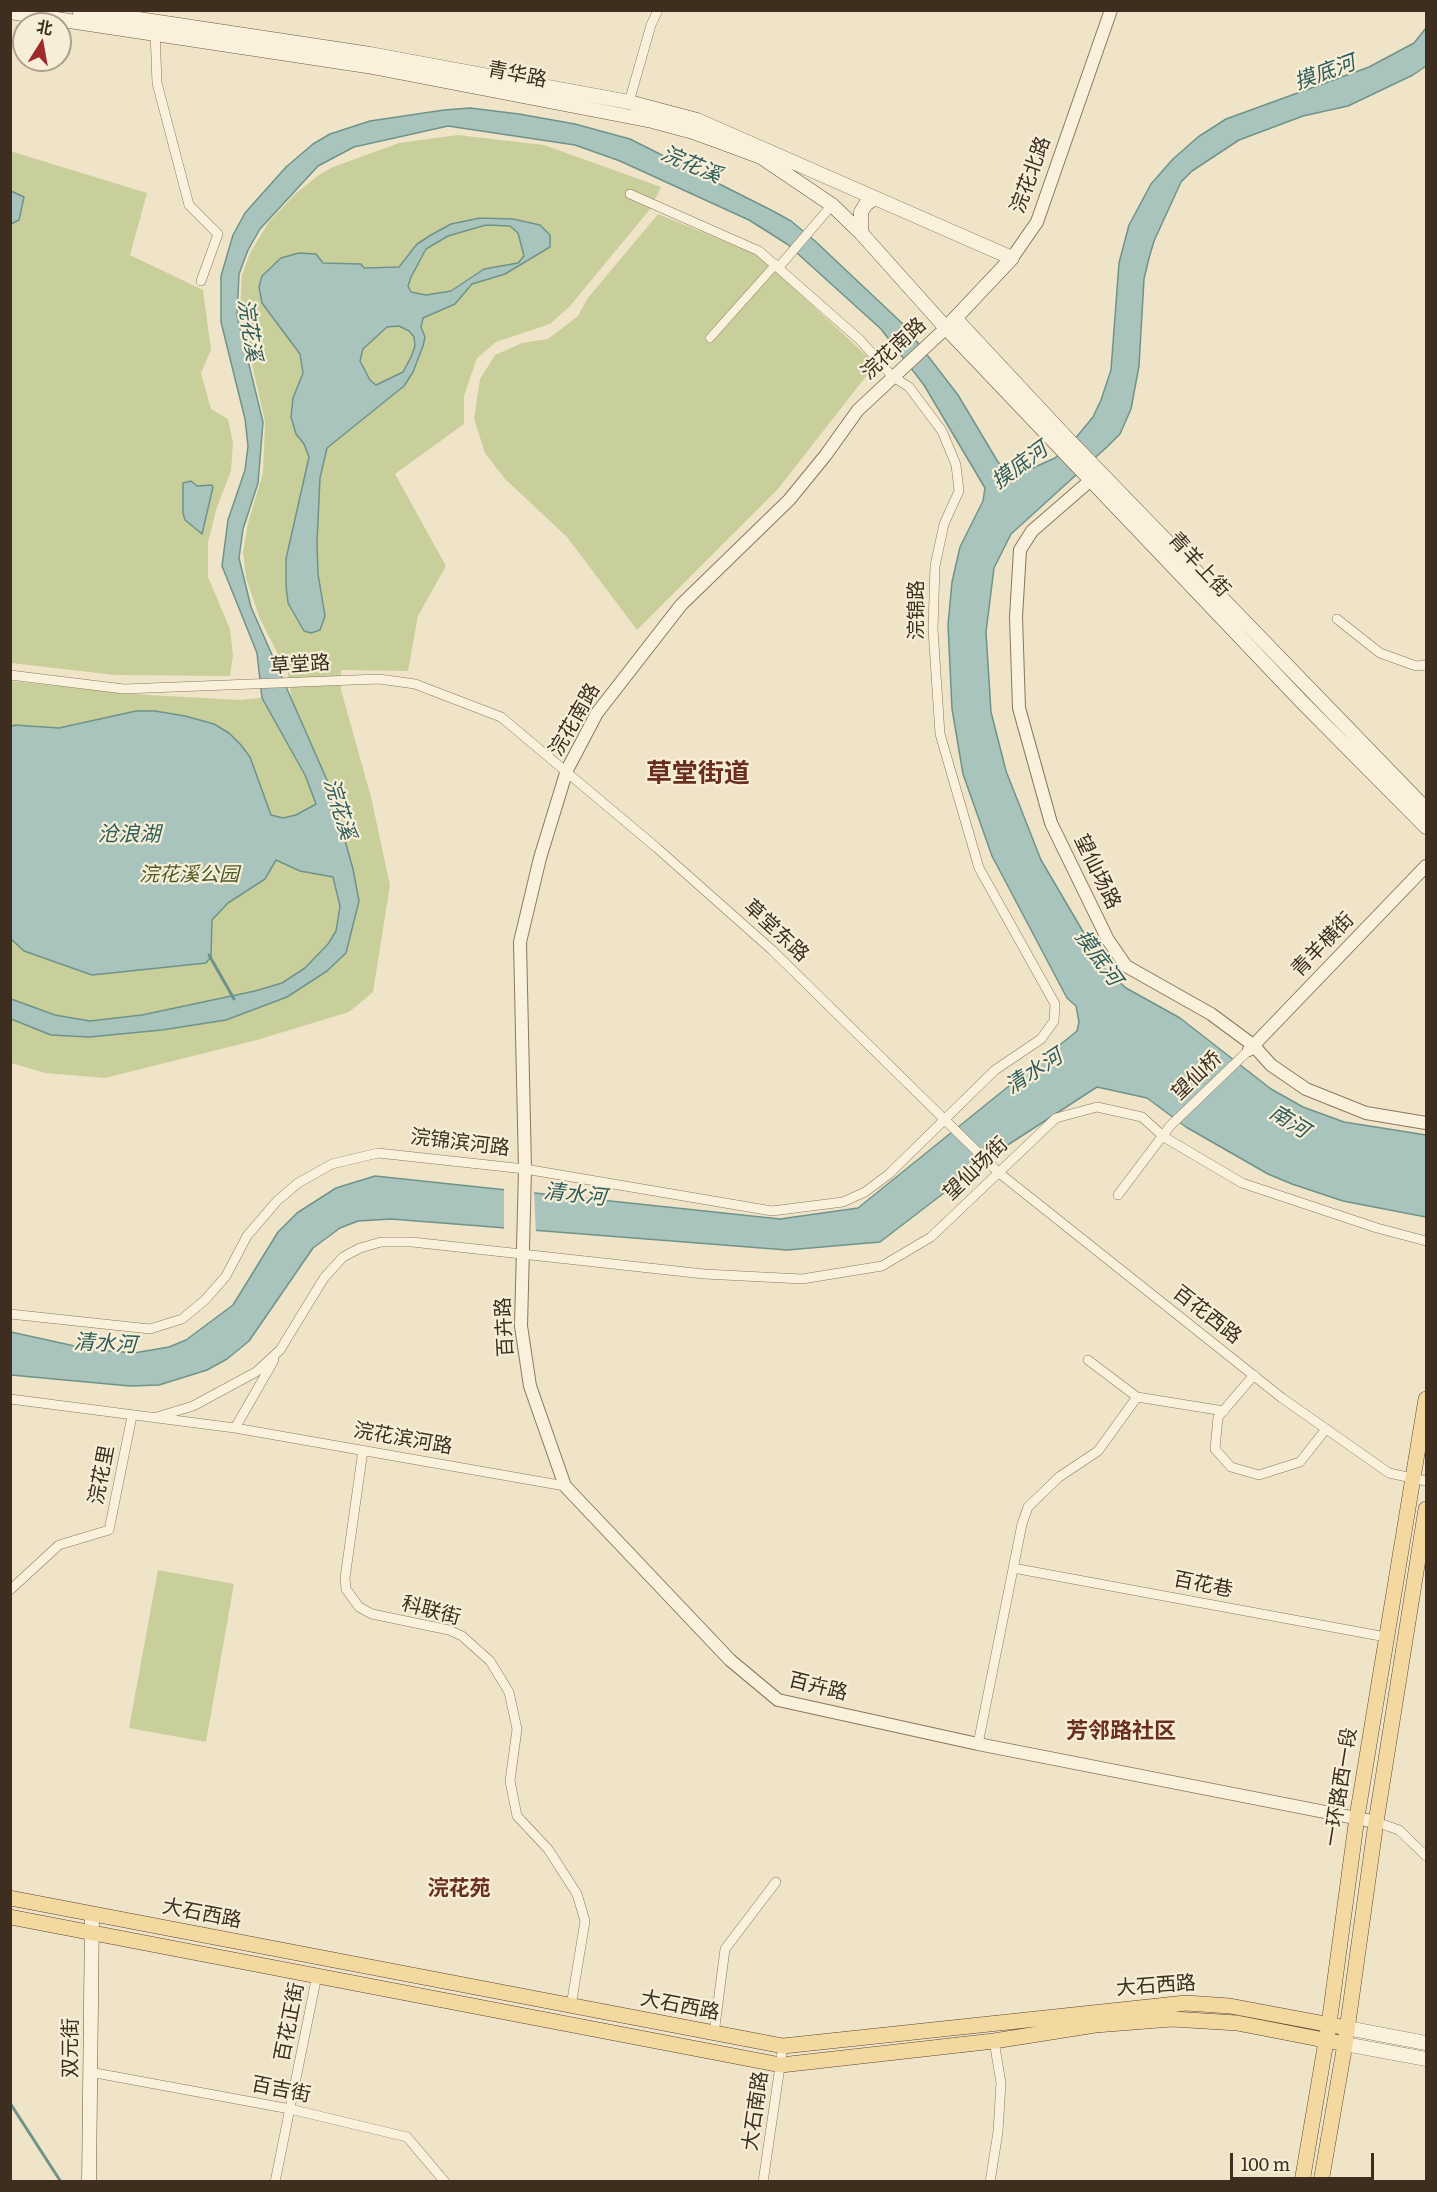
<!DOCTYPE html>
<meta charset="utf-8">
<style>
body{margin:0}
#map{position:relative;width:1437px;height:2192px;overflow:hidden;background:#f0e4c8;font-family:Literata,"Noto Sans SC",serif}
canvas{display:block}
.frame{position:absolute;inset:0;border:12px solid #3d2e20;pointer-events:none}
.north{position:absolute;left:12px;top:12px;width:60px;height:60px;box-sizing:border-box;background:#f7eed8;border:2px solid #ada18e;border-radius:50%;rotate:11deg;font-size:16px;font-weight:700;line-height:24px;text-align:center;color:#3d2e20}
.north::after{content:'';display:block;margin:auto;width:21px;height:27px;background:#9e2a2b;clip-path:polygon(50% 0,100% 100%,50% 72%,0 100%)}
.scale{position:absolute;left:1230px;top:2153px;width:144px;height:27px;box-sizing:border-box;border:3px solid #3d2e20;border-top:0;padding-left:8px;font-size:18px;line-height:21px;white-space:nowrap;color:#3d2e20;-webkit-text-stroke:4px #f7eed8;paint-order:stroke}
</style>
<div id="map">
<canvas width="1437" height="2192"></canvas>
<div class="frame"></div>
<div class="north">北</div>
<div class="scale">100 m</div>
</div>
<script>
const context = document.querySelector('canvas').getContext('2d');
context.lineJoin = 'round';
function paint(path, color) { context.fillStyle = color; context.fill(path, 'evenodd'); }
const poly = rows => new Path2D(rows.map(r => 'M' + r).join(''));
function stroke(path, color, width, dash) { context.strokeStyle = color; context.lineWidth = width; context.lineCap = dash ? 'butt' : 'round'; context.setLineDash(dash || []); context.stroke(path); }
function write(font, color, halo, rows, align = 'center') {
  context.font = font + ' Literata,"Noto Sans SC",serif'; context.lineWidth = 4.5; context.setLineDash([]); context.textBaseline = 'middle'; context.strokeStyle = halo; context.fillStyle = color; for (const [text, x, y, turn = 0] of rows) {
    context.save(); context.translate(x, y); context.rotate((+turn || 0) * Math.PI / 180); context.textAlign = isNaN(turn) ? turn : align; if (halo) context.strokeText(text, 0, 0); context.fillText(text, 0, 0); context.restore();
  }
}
const green = poly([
 [458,135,544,145,661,187,651,208,570,306,550,324,496,342,477,358,464,396,464,424,395,474,446,566,418,616,408,671,341,670,341,690,371,797,390,885,373,992,349,1012,257,1040,105,1078,45,1073,11,1063,11,681,132,694,240,700,291,695,288,674,260,619,246,578,243,552,248,523,263,473,265,422,240,311,242,275,250,253,268,223,295,194,319,175,333,167,399,143],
 [10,151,147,193,130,255,203,290,211,350,201,373,211,409,228,419,233,443,231,471,217,507,208,542,208,577,230,629,233,655,230,676,115,675,11,663],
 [658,214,758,255,869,358,871,370,778,489,637,630,567,537,505,479,485,453,474,419,480,379,495,355,522,343,548,339,578,316,587,299],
 [158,1570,234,1584,206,1742,129,1728]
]);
const water = poly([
 [1426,28,1426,66,1413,75,1348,106,1303,116,1239,140,1192,171,1181,182,1154,241,1149,258,1144,279,1139,366,1131,409,1120,434,1108,446,1011,534,994,568,986,632,991,712,1006,771,1041,860,1105,969,1126,988,1180,1018,1271,1089,1303,1107,1344,1122,1426,1135,1426,1217,1343,1201,1292,1184,1268,1174,1186,1127,1147,1098,1097,1087,1000,1150,880,1242,787,1250,391,1219,358,1221,340,1228,313,1248,249,1341,227,1359,207,1370,159,1385,130,1386,11,1375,11,1332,88,1349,134,1353,169,1347,186,1340,233,1305,278,1232,297,1213,336,1188,375,1176,780,1219,858,1208,1077,1031,1079,1022,1076,1006,1067,998,992,856,963,774,952,709,948,625,952,582,960,547,983,501,985,488,924,385,881,329,787,244,749,220,620,161,575,145,448,126,354,147,318,166,260,229,248,250,239,274,237,316,263,422,258,483,243,529,239,558,251,607,330,787,353,869,359,901,346,953,327,971,287,997,226,1020,162,1030,89,1037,51,1035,11,1019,11,999,55,1015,90,1021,142,1015,255,991,282,983,305,968,328,944,336,931,340,906,333,877,300,871,276,860,265,879,228,903,212,920,211,957,206,963,92,975,24,951,11,939,10,727,15,725,59,728,136,711,155,711,185,716,214,724,229,733,241,745,250,757,271,815,283,818,296,815,316,804,305,775,262,698,257,653,222,566,228,520,245,470,248,446,245,419,221,322,221,276,233,235,245,213,286,167,313,144,330,134,370,121,444,110,470,108,519,114,575,124,630,139,771,210,791,221,815,241,904,325,958,395,998,462,1004,469,1013,472,1026,471,1055,458,1074,440,1093,417,1101,400,1111,370,1119,263,1129,225,1151,184,1173,159,1198,137,1226,119,1369,67,1414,43,1426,28],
 [11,191,24,197,19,220,11,224,11,191],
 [480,218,513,219,540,225,550,235,550,247,505,274,472,284,455,304,423,318,421,327,425,337,423,346,413,372,404,386,327,448,320,478,317,542,318,574,325,616,320,630,311,633,304,631,288,603,286,586,286,559,309,457,304,444,296,434,291,417,293,398,303,373,300,354,262,303,259,287,262,276,281,258,299,253,316,254,323,263,361,264,364,268,399,267,417,244,431,235,451,224,480,218],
 [486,225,510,226,518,233,524,256,518,263,484,269,451,291,426,295,411,292,408,286,411,277,426,249,448,236,486,225],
 [399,326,409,331,414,337,415,346,411,357,403,372,376,385,370,380,360,361,363,349,387,327,399,326],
 [191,481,197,486,212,485,213,487,202,534,185,520,183,513,183,483,191,481]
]);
const pier = poly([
 [504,1186,534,1190,536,1235,504,1232]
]);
const stream = poly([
 [209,955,234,999],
 [10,2103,61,2182]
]);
const pedestrian = poly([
 [710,338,776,264]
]);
const minor = poly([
 [155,32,157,83,189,205,218,234,201,281],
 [629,102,651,25,658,10],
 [779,267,832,205],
 [1337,619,1380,653,1416,666,1426,665],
 [10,675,124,689,379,679,415,684,501,717,657,848,772,950,998,1172,1282,1398,1389,1473,1426,1481],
 [1118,1195,1170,1126,1249,1050],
 [10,1314,150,1329,182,1319,205,1300,226,1276,247,1236,277,1201,298,1183,332,1164,378,1153,525,1169,772,1211,843,1202,865,1192,889,1174,995,1070,1041,1039,1054,1021,1055,1004,979,868,940,734,933,629,935,566,944,524,959,491,956,465,942,431,909,387,892,376,860,340,759,251,630,194],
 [1088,1360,1137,1397],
 [1254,1375,1218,1417,1215,1449,1231,1467,1259,1475,1300,1462,1326,1429],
 [10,1399,235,1428,565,1486],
 [157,1417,193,1406,256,1372,280,1350,324,1278,343,1257,360,1248,381,1242,412,1242,704,1274,802,1279,882,1266,931,1237,1056,1118,1097,1107,1142,1117,1164,1137,1242,1183,1377,1228,1426,1241],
 [235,1428,274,1360],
 [363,1450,345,1578,346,1589,359,1607,372,1614,449,1630,462,1636,490,1661,509,1692,517,1729,510,1781,517,1816,548,1849,577,1894,585,1921,571,2006],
 [1013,1568,1386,1637],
 [10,1590,59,1545,109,1530,132,1416],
 [978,1744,1022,1524,1028,1507,1059,1477,1098,1451,1137,1397,1224,1411],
 [1376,1822,1399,1830,1426,1856],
 [714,2034,725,1949,776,1882],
 [90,2072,290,2109,407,2137,445,2182],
 [275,2182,317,1975],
 [763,2182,783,2046],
 [990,2182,998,2132,1001,2083,994,2041]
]);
const tertiary = poly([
 [1012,258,1037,222,1111,10],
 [946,328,858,410,825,456,789,500,681,605,597,713,567,770,540,858,520,942,525,1169,521,1326,530,1386,565,1486,730,1660,778,1700,978,1744,1376,1822],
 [1092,479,1032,531,1020,550,1016,617,1019,708,1051,823,1108,940,1126,966,1211,1014,1253,1045,1271,1065,1306,1089,1366,1113,1426,1123],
 [1249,1050,1426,866]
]);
const secondary = poly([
 [79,10,370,54,629,102,697,120,1012,258,946,328],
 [10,12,367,66,652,121,693,132,761,157,832,205,861,233,946,328,1302,702,1426,827],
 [861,233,861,212,866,204,875,198],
 [955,318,1065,436,1426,809],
 [1347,2028,1426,2043],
 [1345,2044,1426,2059],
 [89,2182,92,1914]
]);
const primary = poly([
 [10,1898,783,2046,1186,2003,1230,2006,1347,2028],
 [10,1917,781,2065,994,2041,1095,2025,1172,2019,1237,2023,1345,2044],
 [1302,2182,1329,2024,1357,1817,1426,1399],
 [1321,2182,1345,2044,1376,1822,1426,1509]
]);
const streetNames = [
 ["青华路",517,75,11],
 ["浣花北路",1031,175,-70],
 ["浣花南路",894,349,-43],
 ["青羊上街",1199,565,47],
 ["浣锦路",917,610,-90],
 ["草堂路",300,665,-4],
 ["浣花南路",575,720,-60],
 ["望仙场路",1097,872,64],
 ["草堂东路",776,931,43],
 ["青羊横街",1323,945,-46],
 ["望仙桥",1197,1076,-44],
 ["浣锦滨河路",460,1143,7],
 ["望仙场街",976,1169,-44],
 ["百花西路",1207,1315,38],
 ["百卉路",505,1327,-93],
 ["浣花滨河路",403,1439,10],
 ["浣花里",102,1475,-79],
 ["百花巷",1203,1585,11],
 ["科联街",431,1611,15],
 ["百卉路",818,1687,14],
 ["一环路西一段",1341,1787,-81],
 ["大石西路",202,1914,11],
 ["大石西路",1156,1986,-4],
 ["大石西路",680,2006,11],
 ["百花正街",290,2022,-79],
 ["双元街",71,2048,-90],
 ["百吉街",281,2090,11],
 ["大石南路",756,2111,-82]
];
const parkNames = [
 ["浣花溪公园",189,875]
];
const waterNames = [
 ["摸底河",1325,73,-20],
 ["浣花溪",691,165,23],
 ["浣花溪",249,330,82],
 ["摸底河",1020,466,-36],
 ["浣花溪",339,809,73],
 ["沧浪湖",129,835],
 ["摸底河",1098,958,54],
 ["清水河",1034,1072,-33],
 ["南河",1289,1122,32],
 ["清水河",575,1195,6],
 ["清水河",105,1344,3]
];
const neighbourhoodNames = [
 ["浣花苑",459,1889]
];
const quarterNames = [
 ["芳邻路社区",1121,1732]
];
const districtNames = [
 ["草堂街道",698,774]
];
paint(green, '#c9cf9b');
paint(water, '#a9c4bc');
stroke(water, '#6f938a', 1.5);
paint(pier, '#f0e4c8');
stroke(stream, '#6f938a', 3);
stroke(pedestrian, '#8d765c', 9);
stroke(minor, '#8d765c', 10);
stroke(tertiary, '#8d765c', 14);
stroke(secondary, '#6f573f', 15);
stroke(primary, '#5b4430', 16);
stroke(pedestrian, '#faf1dc', 8);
stroke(minor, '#faf1dc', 9);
stroke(tertiary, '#faf1dc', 12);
stroke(secondary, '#faf1dc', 14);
stroke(primary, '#f3d9a0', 15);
write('20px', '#3d2e20', '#f7eed8', streetNames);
write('italic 20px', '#4d5a26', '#f7eed8', parkNames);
write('italic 21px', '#2f5d5a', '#f7eed8', waterNames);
write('bold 21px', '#6b2e1e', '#f7eed8', neighbourhoodNames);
write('bold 22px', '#6b2e1e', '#f7eed8', quarterNames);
write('bold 26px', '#6b2e1e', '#f7eed8', districtNames);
</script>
